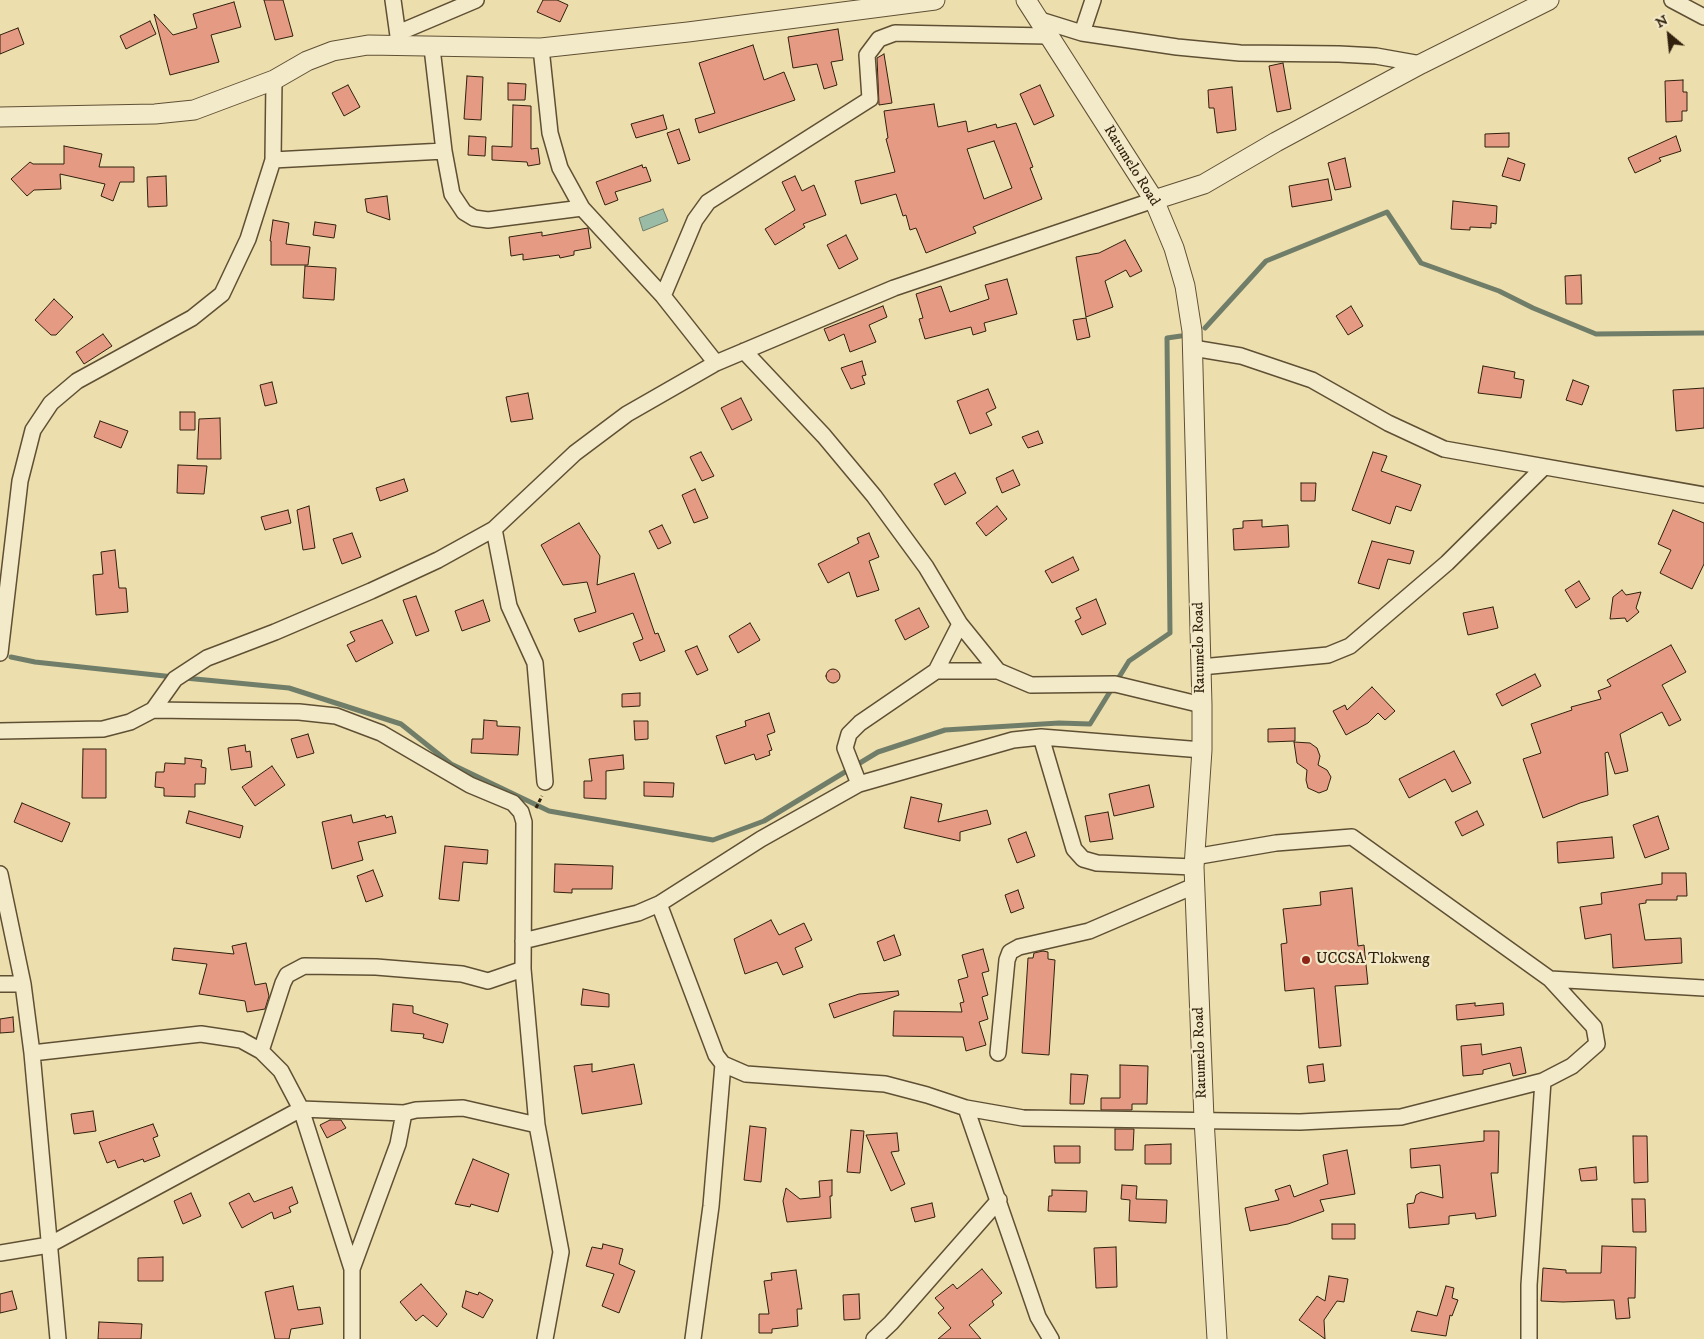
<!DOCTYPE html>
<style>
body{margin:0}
#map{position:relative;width:1704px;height:1339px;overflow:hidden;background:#eddeae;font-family:"IM FELL DW Pica",serif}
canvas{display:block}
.north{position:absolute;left:1644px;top:10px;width:50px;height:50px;-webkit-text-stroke:4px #f3eaca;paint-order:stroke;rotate:332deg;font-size:14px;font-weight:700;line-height:20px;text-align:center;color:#30200c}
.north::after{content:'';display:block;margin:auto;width:18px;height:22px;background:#30200c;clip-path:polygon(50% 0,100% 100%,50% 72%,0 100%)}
</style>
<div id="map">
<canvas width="1704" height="1339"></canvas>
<div class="north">N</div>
</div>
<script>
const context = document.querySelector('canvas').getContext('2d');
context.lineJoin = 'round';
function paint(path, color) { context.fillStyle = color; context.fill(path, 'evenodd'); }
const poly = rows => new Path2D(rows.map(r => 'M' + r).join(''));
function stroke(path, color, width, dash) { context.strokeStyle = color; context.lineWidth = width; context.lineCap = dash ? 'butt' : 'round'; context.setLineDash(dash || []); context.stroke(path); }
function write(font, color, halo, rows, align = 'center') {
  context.font = font + ' "IM FELL DW Pica",serif'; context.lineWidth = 4.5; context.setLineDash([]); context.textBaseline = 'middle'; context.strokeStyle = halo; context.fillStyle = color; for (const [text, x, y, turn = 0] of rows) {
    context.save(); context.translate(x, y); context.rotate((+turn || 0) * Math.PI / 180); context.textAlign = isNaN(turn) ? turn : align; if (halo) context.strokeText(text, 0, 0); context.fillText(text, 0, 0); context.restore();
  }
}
const water = poly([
 [663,209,668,221,643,231,639,218,663,209]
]);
const stream = poly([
 [1205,328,1266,261,1387,212,1421,263,1499,291,1533,308,1596,334,1704,333],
 [11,657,35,662,174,677],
 [185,678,289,688,401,724,451,764,549,811,713,840,764,821,878,752,945,730,1059,723,1090,724,1129,661,1170,633,1167,338,1181,336]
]);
const building = poly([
 [264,0,283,0,293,36,275,40,264,0],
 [543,0,557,0,568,5,560,22,537,12,543,0],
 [234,2,241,27,211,35,219,62,170,75,154,14,173,35,197,28,193,14,234,2],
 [150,21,156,34,126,49,120,36,150,21],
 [18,28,24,44,0,54,0,35,18,28],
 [838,29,843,60,831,62,837,85,824,89,817,64,793,68,788,37,838,29],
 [753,45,764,80,784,72,795,100,699,133,695,119,715,113,699,63,753,45],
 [884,54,892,103,879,105,877,58,884,54],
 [1283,63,1291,109,1277,112,1269,66,1283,63],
 [467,76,483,77,481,120,464,119,467,76],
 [1683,80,1683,92,1687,92,1687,111,1682,111,1682,121,1666,122,1665,81,1683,80],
 [508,83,526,84,525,100,508,100,508,83],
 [348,85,360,107,344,116,332,93,348,85],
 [1040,85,1054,116,1034,125,1020,94,1040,85],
 [1232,87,1236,130,1217,133,1214,108,1209,108,1208,90,1232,87],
 [934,104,938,127,966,121,968,132,996,124,997,128,1016,123,1033,167,1030,168,1042,199,973,227,976,233,926,253,916,228,910,230,906,215,903,216,896,194,861,204,855,181,895,172,886,139,888,138,884,111,934,104],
 [994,141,1012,188,984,199,967,149,994,141],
 [513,105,531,106,531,149,538,148,540,164,528,166,527,162,492,160,492,146,512,147,513,105],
 [663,115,667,129,636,138,631,124,663,115],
 [679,129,690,160,678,164,667,133,679,129],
 [1509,133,1509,147,1485,147,1485,134,1509,133],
 [469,136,486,137,485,156,468,155,469,136],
 [1676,136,1681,151,1659,158,1661,161,1635,173,1628,158,1676,136],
 [64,146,102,154,99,167,134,167,134,182,120,182,113,201,101,196,105,184,60,174,61,189,34,190,27,196,11,179,30,162,33,164,64,164,64,146],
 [1345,158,1351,187,1335,190,1328,163,1345,158],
 [1508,158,1525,164,1520,181,1502,176,1508,158],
 [642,165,643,168,646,167,651,181,615,192,618,200,605,205,596,182,642,165],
 [166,176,167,206,148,207,147,177,166,176],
 [795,176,802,191,814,185,826,215,803,224,805,227,775,245,765,229,795,210,782,182,795,176],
 [1328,179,1332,200,1292,207,1289,186,1328,179],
 [387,196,390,220,367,212,365,199,387,196],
 [1453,201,1497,206,1496,224,1491,223,1491,228,1470,227,1470,230,1451,229,1453,201],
 [273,220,289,223,286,244,310,247,308,265,271,265,271,241,270,241,273,220],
 [315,222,336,225,334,238,313,235,315,222],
 [588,228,591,248,574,251,574,255,560,258,559,255,523,260,523,254,511,256,509,237,542,232,542,236,588,228],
 [846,235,858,259,839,269,827,245,846,235],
 [1125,240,1142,271,1130,277,1126,270,1105,281,1113,307,1086,317,1076,257,1099,253,1125,240],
 [305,266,336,268,334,300,303,298,305,266],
 [1581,275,1582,304,1566,304,1565,276,1581,275],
 [1007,279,1017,314,984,323,986,331,973,335,971,327,925,339,919,319,923,318,916,294,941,286,950,312,989,299,985,285,1007,279],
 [54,299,73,317,56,335,51,335,35,320,54,299],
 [883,306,887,317,869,325,876,342,850,352,844,334,829,341,824,329,883,306],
 [1351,306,1363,326,1348,335,1336,316,1351,306],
 [1086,318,1090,337,1077,340,1073,320,1086,318],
 [103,334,112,346,84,364,76,352,103,334],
 [862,361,866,375,862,376,865,384,851,389,841,368,862,361],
 [1483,366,1515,372,1514,378,1524,380,1521,398,1478,393,1483,366],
 [1573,380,1589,386,1582,405,1566,400,1573,380],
 [272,382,277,403,265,406,260,385,272,382],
 [1704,388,1704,428,1676,431,1673,390,1704,388],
 [988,389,996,408,986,413,992,425,970,434,957,401,988,389],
 [528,393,533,419,511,422,506,397,528,393],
 [741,398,752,420,732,430,721,408,741,398],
 [180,412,195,412,195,430,180,430,180,412],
 [220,418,221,459,197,459,199,419,220,418],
 [100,421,128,431,121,448,94,437,100,421],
 [1038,431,1043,443,1028,448,1022,437,1038,431],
 [701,452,714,476,702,481,690,457,701,452],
 [1373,452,1387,456,1381,471,1421,485,1411,511,1396,506,1390,524,1352,510,1373,452],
 [178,465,207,466,204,494,177,493,178,465],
 [1013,470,1020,485,1002,493,996,478,1013,470],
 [955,473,966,493,945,505,934,484,955,473],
 [404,479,408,491,380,501,376,488,404,479],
 [1301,483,1316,483,1315,501,1301,501,1301,483],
 [695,489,708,518,694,523,682,495,695,489],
 [309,506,315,548,303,550,297,510,309,506],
 [997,506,1007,519,986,536,976,523,997,506],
 [288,510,291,523,265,530,261,517,288,510],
 [1673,510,1704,523,1704,564,1692,589,1660,573,1671,550,1658,544,1673,510],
 [1262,520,1262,527,1288,525,1289,547,1234,550,1233,529,1243,528,1243,521,1262,520],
 [579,523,600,556,597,585,634,573,655,634,658,633,665,651,640,661,633,643,643,639,633,613,579,632,574,619,596,612,587,582,563,585,541,545,579,523],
 [662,525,671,543,658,549,649,531,662,525],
 [352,533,361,557,342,564,333,539,352,533],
 [869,533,879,557,869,561,879,590,857,597,849,572,828,583,818,564,859,543,857,538,869,533],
 [1372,541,1414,551,1410,564,1388,559,1379,589,1358,583,1372,541],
 [115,550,119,588,126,588,128,612,96,615,93,575,103,574,101,552,115,550],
 [1073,557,1079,570,1052,583,1045,571,1073,557],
 [1579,581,1590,599,1576,608,1565,590,1579,581],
 [1622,590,1626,595,1641,592,1636,608,1639,612,1627,622,1625,618,1610,619,1613,597,1622,590],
 [416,596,429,631,416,636,403,600,416,596],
 [1096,599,1106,624,1082,635,1075,621,1081,618,1076,608,1096,599],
 [483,600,490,621,462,631,455,611,483,600],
 [1493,607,1498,628,1468,635,1463,613,1493,607],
 [919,608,929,627,905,640,895,620,919,608],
 [382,620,393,643,356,662,347,645,355,641,350,632,382,620],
 [750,623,760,640,738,653,729,636,750,623],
 [1671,645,1686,672,1662,685,1681,720,1669,726,1662,712,1620,734,1628,771,1615,774,1608,752,1605,753,1608,795,1580,803,1543,818,1523,759,1541,753,1531,724,1572,710,1571,707,1601,699,1598,691,1611,686,1607,680,1671,645],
 [697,646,708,670,697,675,685,651,697,646],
 '826 676a7 7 0 1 1 14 0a7 7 0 1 1-14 0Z',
 [1535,674,1541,686,1502,706,1496,694,1535,674],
 [1372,687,1395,711,1385,720,1378,713,1368,723,1346,735,1333,711,1345,705,1347,710,1372,687],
 [640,693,640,706,622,707,622,694,640,693],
 [769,713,775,732,767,735,772,750,769,751,770,755,756,760,754,754,725,764,716,736,746,726,745,721,769,713],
 [484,720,497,721,497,726,520,727,518,755,471,753,472,739,483,739,484,720],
 [634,721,648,721,648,739,635,740,634,721],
 [1295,728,1295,741,1268,742,1268,729,1295,728],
 [308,734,314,753,297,758,291,739,308,734],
 [1294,742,1310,743,1317,748,1320,756,1318,765,1327,770,1331,777,1327,790,1319,793,1308,788,1306,780,1307,770,1297,763,1294,742],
 [245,745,246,752,250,751,252,767,231,770,228,748,245,745],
 [83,749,106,749,106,798,82,798,83,749],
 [1454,751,1471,783,1452,792,1445,779,1409,798,1399,779,1454,751],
 [623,755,624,769,606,771,606,799,584,798,584,781,592,781,589,759,623,755],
 [185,758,202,760,201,767,206,768,205,784,195,784,195,797,164,796,164,788,155,787,156,772,164,772,165,763,185,764,185,758],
 [272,766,285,785,255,806,242,787,272,766],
 [644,782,674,783,673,797,644,796,644,782],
 [1149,785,1154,807,1114,816,1109,794,1149,785],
 [911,797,942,804,938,822,987,810,991,824,960,832,960,841,904,828,911,797],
 [22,803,70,823,62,842,14,822,22,803],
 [189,811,243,826,240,838,186,823,189,811],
 [1477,811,1484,825,1462,836,1455,822,1477,811],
 [1108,812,1113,839,1090,842,1085,816,1108,812],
 [351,815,353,823,385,815,386,818,392,816,396,833,358,842,363,860,332,869,322,822,351,815],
 [1658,816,1669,849,1645,858,1633,825,1658,816],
 [1026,832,1035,856,1017,863,1008,839,1026,832],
 [1612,837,1614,858,1558,863,1557,842,1612,837],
 [445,846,488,850,487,864,463,862,459,901,439,899,445,846],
 [555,864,613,866,612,889,572,889,572,893,554,892,555,864],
 [373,870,383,896,366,902,357,876,373,870],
 [1662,873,1686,873,1687,896,1677,896,1677,900,1646,900,1646,903,1639,904,1645,940,1681,938,1682,963,1613,968,1611,934,1585,939,1580,907,1602,904,1601,893,1662,884,1662,873],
 [1352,888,1358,946,1364,945,1368,984,1335,986,1341,1046,1319,1048,1314,988,1285,991,1281,944,1287,943,1283,909,1321,905,1320,892,1352,888],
 [1018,890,1024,908,1011,913,1005,895,1018,890],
 [771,920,779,935,804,923,812,940,795,948,803,967,783,975,777,962,745,974,734,939,771,920],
 [894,935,901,955,884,961,877,942,894,935],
 [246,943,255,985,266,983,269,996,265,1009,247,1012,245,1001,199,994,207,964,172,960,174,948,234,954,232,946,246,943],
 [983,949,989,971,982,973,988,995,982,997,988,1019,979,1022,986,1045,966,1051,963,1037,893,1036,894,1011,962,1012,960,1003,964,1002,958,980,968,977,962,955,983,949],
 [1043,951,1048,952,1048,959,1055,960,1049,1055,1022,1053,1028,958,1033,958,1034,953,1043,951],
 [583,989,609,994,609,1007,581,1005,583,989],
 [898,991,899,995,834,1018,829,1004,859,994,898,991],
 [1475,1003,1475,1006,1503,1003,1504,1015,1457,1020,1456,1005,1475,1003],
 [393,1004,413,1006,413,1013,448,1024,443,1043,423,1038,424,1034,391,1031,393,1004],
 [13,1017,14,1032,0,1033,0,1019,13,1017],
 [1481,1044,1482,1055,1521,1047,1526,1073,1513,1076,1510,1063,1483,1070,1483,1074,1463,1076,1461,1046,1481,1044],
 [592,1064,592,1072,634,1064,642,1104,582,1114,574,1066,592,1064],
 [1323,1064,1325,1081,1309,1083,1307,1066,1323,1064],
 [1120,1065,1148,1066,1147,1104,1132,1104,1132,1110,1101,1110,1101,1098,1120,1098,1120,1065],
 [1071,1074,1088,1075,1084,1104,1070,1104,1071,1074],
 [93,1111,96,1131,74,1134,71,1114,93,1111],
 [330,1120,341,1120,346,1128,327,1138,320,1125,330,1120],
 [153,1124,158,1136,153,1138,160,1156,144,1162,143,1159,118,1168,115,1160,107,1163,99,1142,153,1124],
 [750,1126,766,1128,761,1182,744,1180,750,1126],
 [1115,1129,1134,1129,1133,1150,1115,1150,1115,1129],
 [851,1130,864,1131,860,1173,847,1172,851,1130],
 [1484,1131,1499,1131,1498,1173,1491,1173,1496,1216,1476,1219,1475,1213,1449,1216,1449,1224,1409,1228,1407,1204,1414,1203,1416,1195,1421,1192,1443,1198,1440,1165,1411,1168,1410,1149,1484,1141,1484,1131],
 [897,1133,899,1151,891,1152,905,1184,891,1191,866,1135,897,1133],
 [1633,1136,1647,1136,1648,1182,1634,1183,1633,1136],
 [1171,1144,1171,1164,1145,1164,1145,1145,1171,1144],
 [1054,1146,1080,1146,1080,1163,1055,1163,1054,1146],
 [1347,1150,1355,1194,1320,1200,1324,1211,1288,1224,1250,1231,1245,1208,1279,1200,1275,1190,1290,1185,1294,1197,1328,1184,1323,1155,1347,1150],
 [473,1159,509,1174,498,1212,471,1204,470,1207,455,1204,473,1159],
 [1596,1167,1597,1180,1581,1181,1579,1169,1596,1167],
 [832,1180,832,1196,830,1196,831,1218,787,1222,783,1201,786,1188,800,1199,820,1197,819,1181,832,1180],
 [1122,1185,1137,1186,1136,1199,1167,1200,1166,1223,1129,1221,1130,1200,1121,1199,1122,1185],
 [292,1187,298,1203,289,1207,291,1212,274,1219,272,1212,242,1228,229,1203,249,1193,254,1202,292,1187],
 [1052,1190,1087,1191,1086,1212,1048,1211,1049,1196,1052,1196,1052,1190],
 [191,1193,201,1216,183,1224,174,1201,191,1193],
 [1632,1199,1645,1199,1646,1232,1633,1232,1632,1199],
 [932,1203,935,1217,915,1222,911,1208,932,1203],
 [1332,1224,1355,1224,1355,1239,1332,1239,1332,1224],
 [603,1244,623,1249,619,1264,635,1271,619,1313,602,1306,614,1274,586,1266,592,1247,602,1249,603,1244],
 [1602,1246,1636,1247,1635,1298,1628,1298,1630,1318,1616,1319,1614,1300,1563,1302,1541,1301,1543,1268,1566,1270,1566,1273,1601,1273,1602,1246],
 [1116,1247,1117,1287,1096,1288,1094,1248,1116,1247],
 [163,1257,163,1281,138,1281,138,1258,163,1257],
 [982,1269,1002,1293,992,1301,994,1305,969,1325,981,1339,938,1339,951,1328,938,1313,944,1308,935,1298,953,1284,957,1289,982,1269],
 [796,1270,802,1309,797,1309,798,1326,772,1329,772,1333,759,1333,759,1314,769,1314,764,1281,772,1280,771,1273,796,1270],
 [1329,1276,1348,1279,1344,1302,1337,1301,1324,1320,1325,1339,1299,1320,1317,1296,1325,1301,1329,1276],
 [421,1284,447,1314,437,1327,423,1315,416,1321,400,1302,421,1284],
 [293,1286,298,1310,320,1307,323,1324,291,1329,289,1339,275,1339,265,1292,293,1286],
 [1446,1286,1454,1288,1452,1298,1458,1300,1452,1316,1450,1315,1446,1336,1411,1331,1417,1311,1437,1316,1446,1286],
 [12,1291,17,1309,0,1313,0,1294,12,1291],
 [466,1291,478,1295,479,1292,493,1300,483,1318,462,1307,466,1291],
 [859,1294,860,1319,844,1320,843,1295,859,1294],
 [99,1322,142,1324,141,1339,98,1339,99,1322]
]);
const path = poly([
 [536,808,542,796]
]);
const minor = poly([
 [393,0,399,43],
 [1672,0,1704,17],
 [1037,19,1082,33,1093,0],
 [398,33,476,0],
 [1082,33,1177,47,1240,53,1339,54,1376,56,1421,64],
 [432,48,444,151,452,194,464,212,474,218,488,220,582,208],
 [541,48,550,133,560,168,582,208,663,296,716,363],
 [273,160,444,151],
 [663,296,695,220,708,202,870,99,867,55,879,39,895,33,1047,36],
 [1193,348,1241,356,1312,380,1388,423,1444,449,1704,495],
 [744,351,824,436,874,496,926,567,960,624,998,671,1031,685,1115,684,1202,705],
 [494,529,509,606,535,663,545,782],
 [0,653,20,481,33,430,51,403,77,381,192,318,222,294,248,239,273,160,274,80],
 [1201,667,1328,655,1350,646,1447,563,1544,467],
 [936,671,960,624],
 [153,710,299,712,336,716,381,733,470,785,513,803,521,812,524,822,523,969,537,1125,561,1252,545,1339],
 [0,731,103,729,130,722,153,710,175,679,207,658,275,632,371,591,438,560,494,529,575,453,627,414,716,363,894,288,1154,200],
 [1041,737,1074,849,1083,859,1097,863,1194,867],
 [859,784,845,748,849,734,860,723,936,671,998,671],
 [1194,857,1276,843,1352,837,1550,979,1704,988],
 [0,874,23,984,32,1053,58,1339],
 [659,904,716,1055,723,1064,746,1074,885,1084,927,1095,966,1108,1023,1118,1300,1122,1401,1117,1543,1081],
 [523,941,638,913,659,904,761,839,859,784,1013,740,1041,737,1202,750],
 [0,984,23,984],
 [261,1051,283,983,287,975,304,966,376,967,462,974,488,981,523,969],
 [32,1053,201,1034,241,1040,261,1051,281,1071,301,1109,352,1269],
 [998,1053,1007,960,1010,952,1019,947,1089,931,1194,886],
 [966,1108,1038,1317,1051,1339],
 [0,1253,49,1245,301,1109,404,1113],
 [352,1339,352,1269,398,1144,404,1113,416,1110,463,1108,537,1125],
 [693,1339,711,1206,723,1064],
 [874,1339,891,1323,999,1200],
 [1529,1339,1529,1285,1543,1081,1572,1066,1597,1044,1594,1027,1550,979]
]);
const tertiary = poly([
 [1026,0,1154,200,1174,248,1185,286,1192,331,1202,705,1202,750,1194,867,1204,1119,1217,1339],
 [0,117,155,114,194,110,274,80,307,61,333,51,368,45,541,48,688,32,935,0],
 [1154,200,1204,184,1276,142,1421,64,1549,0]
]);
const markers = [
 [1306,960,5,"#8f2418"]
];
const streetNames = [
 ["Ratumelo Road",1131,166,58],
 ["Ratumelo Road",1200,648,-91],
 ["Ratumelo Road",1201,1053,-92]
];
const poiNames = [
 ["UCCSA Tlokweng",1316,960]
];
paint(water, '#9abca7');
stroke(water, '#707e69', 1);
stroke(stream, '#707e69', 5);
paint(building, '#e59a83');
stroke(building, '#30200c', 1);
stroke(minor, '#5f5034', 18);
stroke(tertiary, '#5f5034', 21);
stroke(path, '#30200c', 3, [4, 2.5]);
stroke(minor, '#f3eaca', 15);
stroke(tertiary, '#f3eaca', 19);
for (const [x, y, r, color] of markers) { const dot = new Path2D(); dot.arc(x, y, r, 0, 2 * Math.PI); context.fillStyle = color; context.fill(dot); stroke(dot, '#f3eaca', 2); }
write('15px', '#30200c', '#f3eaca', streetNames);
write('15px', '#30200c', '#f3eaca', poiNames, 'left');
</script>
